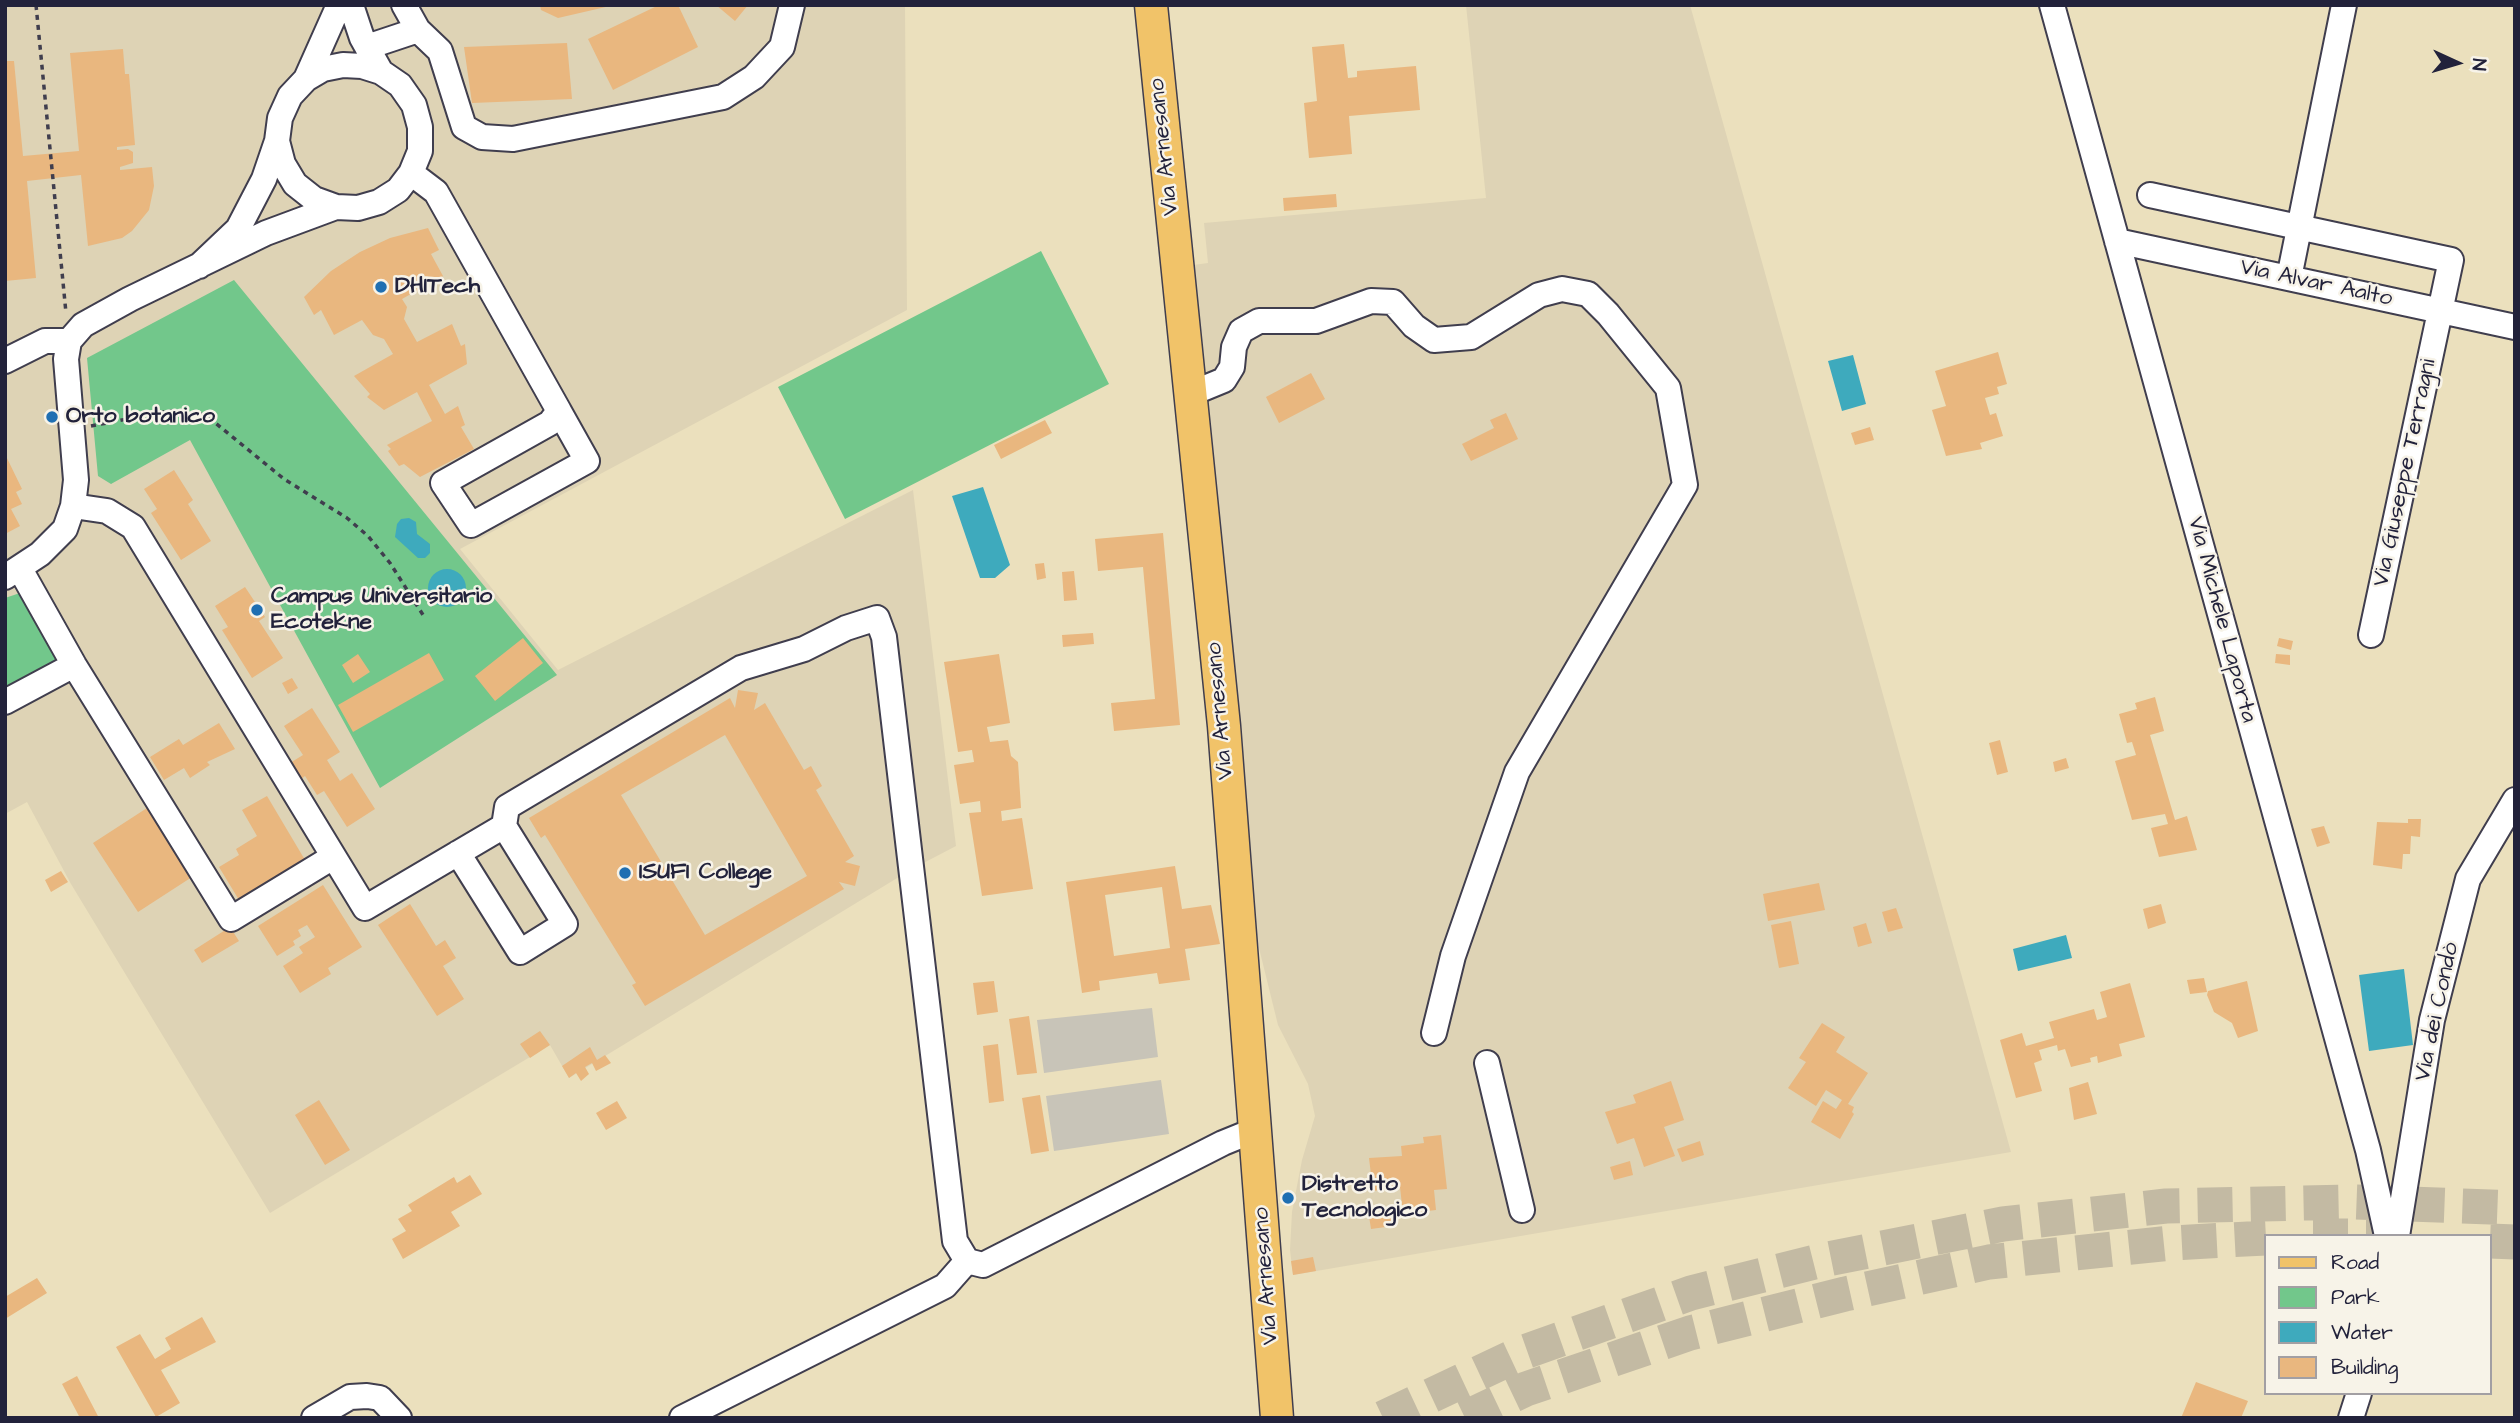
<!DOCTYPE html>
<meta charset="utf-8">
<style>
body{margin:0}
#map{position:relative;width:2520px;height:1423px;overflow:hidden;background:#ebe0bd;font-family:"Architects Daughter",sans-serif}
canvas{display:block}
.frame{position:absolute;inset:0;border:7px solid #22223b;pointer-events:none}
.legend{position:absolute;left:2264px;top:1234px;width:228px;height:161px;box-sizing:border-box;background:#f7f3e8;border:2px solid #a29fa3;margin:0;padding:9px 12px;list-style:none;font-size:21px;color:#22223b}
.legend li{display:flex;align-items:center;gap:14px;height:35px}
.legend b{width:35px;border:2px solid #a29fa3}
.north{position:absolute;left:2422px;top:28px;width:70px;height:70px;-webkit-text-stroke:5px #f7f3e8;paint-order:stroke;rotate:94deg;font-size:19px;font-weight:700;line-height:28px;text-align:center;color:#22223b}
.north::after{content:'';display:block;margin:auto;width:24px;height:32px;background:#22223b;clip-path:polygon(50% 0,100% 100%,50% 72%,0 100%)}
</style>
<div id="map">
<canvas width="2520" height="1423"></canvas>
<div class="frame"></div>
<ul class="legend">
<li><b style="height:9px;background:#f1c369"></b>Road</li>
<li><b style="height:19px;background:#72c78b"></b>Park</li>
<li><b style="height:19px;background:#3eaabd"></b>Water</li>
<li><b style="height:19px;background:#e9b77f"></b>Building</li>
</ul>
<div class="north">N</div>
</div>
<script>
const context = document.querySelector('canvas').getContext('2d');
context.lineJoin = 'round';
function paint(path, color) { context.fillStyle = color; context.fill(path, 'evenodd'); }
const poly = rows => new Path2D(rows.map(r => 'M' + r).join(''));
function stroke(path, color, width, dash) { context.strokeStyle = color; context.lineWidth = width; context.lineCap = dash ? 'butt' : 'round'; context.setLineDash(dash || []); context.stroke(path); }
function write(font, color, halo, rows, align = 'center') {
  context.font = font + ' "Architects Daughter",sans-serif'; context.lineWidth = 5; context.setLineDash([]); context.textBaseline = 'middle'; context.strokeStyle = halo; context.fillStyle = color; for (const [text, x, y, turn = 0] of rows) {
    context.save(); context.translate(x, y); context.rotate((+turn || 0) * Math.PI / 180); context.textAlign = isNaN(turn) ? turn : align; if (halo) context.strokeText(text, 0, 0); context.fillText(text, 0, 0); context.restore();
  }
}
const built = poly([
 [5,5,905,5,907,310,460,549,558,670,913,490,956,846,912,869,569,1078,550,1045,270,1213,71,884,27,802,5,814],
 [1466,5,1690,5,2011,1152,1293,1275,1290,1250,1292,1212,1302,1160,1315,1116,1308,1084,1278,1025,1257,940,1248,933,1186,266,1208,263,1204,223,1486,198]
]);
const industrial = poly([
 [1152,1008,1158,1057,1044,1073,1037,1020],
 [1161,1080,1169,1134,1054,1151,1046,1096]
]);
const green = poly([
 [1041,251,1109,384,845,519,778,387],
 [234,280,557,675,380,788,190,440,111,484,98,476,87,358],
 [20,593,62,657,5,689,5,598]
]);
const water = poly([
 [1853,355,1866,404,1842,411,1828,361],
 [983,487,1010,565,995,578,980,578,952,496],
 [409,518,416,522,417,534,430,544,430,553,425,558,418,558,395,537,397,524,401,519],
 '428 588a19 19 0 1 1 38 0a19 19 0 1 1-38 0Z',
 [2066,935,2072,958,2018,971,2013,949],
 [2404,969,2413,1045,2369,1051,2359,975]
]);
const building = poly([
 [540,5,610,5,610,6,558,18,541,10],
 [659,5,678,5,698,47,613,90,588,39],
 [716,5,748,5,735,21],
 [567,43,572,99,472,103,464,47],
 [1344,44,1348,78,1357,77,1357,71,1416,66,1420,110,1349,116,1352,154,1309,158,1304,103,1317,101,1312,47],
 [123,49,125,74,129,74,135,145,117,147,117,150,128,149,133,152,133,163,120,167,120,170,152,167,154,186,149,210,132,231,122,238,88,246,81,175,27,181,36,278,5,281,5,61,14,61,23,156,79,151,70,53],
 [1336,194,1337,207,1284,211,1283,198],
 [428,228,439,250,431,254,443,276,402,299,407,307,404,319,417,342,452,324,461,346,465,344,467,364,429,385,445,414,458,406,465,425,461,427,474,449,420,477,404,464,399,466,388,451,391,449,387,445,432,421,417,392,384,410,367,397,370,394,354,376,393,354,384,339,373,335,362,320,334,335,321,310,314,315,304,297,331,271,360,252,390,238],
 [1998,352,2007,384,1997,387,1999,394,1985,398,1990,415,1996,413,2003,436,1980,443,1982,449,1946,456,1932,410,1946,406,1935,371],
 [1311,373,1325,399,1279,423,1266,397],
 [1506,413,1518,439,1471,461,1462,444,1494,428,1490,420],
 [1045,420,1052,433,1001,459,994,445],
 [1870,427,1874,440,1855,445,1851,433],
 [5,454,22,489,16,492,22,504,11,509,20,526,5,534],
 [174,470,193,500,188,504,211,541,181,560,151,513,157,509,144,489],
 [1163,533,1180,725,1114,731,1111,703,1155,699,1143,567,1098,571,1095,539],
 [1044,563,1046,578,1037,580,1035,564],
 [1074,571,1077,600,1064,601,1062,572],
 [245,587,265,617,259,621,283,658,252,678,222,630,228,627,215,606],
 [1093,633,1094,644,1063,647,1062,635],
 [523,638,543,663,495,701,475,676],
 [2279,638,2293,641,2291,650,2277,646],
 [429,653,444,680,353,732,338,705],
 [358,654,370,672,353,683,342,665],
 [999,654,1010,723,987,727,990,742,1008,740,1011,756,1018,762,1021,808,1001,811,1002,821,1022,818,1033,889,982,896,969,813,981,812,980,801,960,804,954,765,974,762,972,750,958,752,944,662],
 [2276,654,2290,655,2290,665,2275,663],
 [292,678,298,688,288,694,282,683],
 [738,690,758,693,754,710,765,703,804,770,811,766,822,786,816,790,854,856,845,862,860,866,855,886,839,882,844,889,645,1006,632,985,636,983,545,835,541,838,529,818,730,698,735,708],
 [725,735,807,876,705,935,621,795],
 [2155,697,2164,731,2150,735,2175,820,2187,816,2197,850,2159,857,2151,828,2168,824,2165,814,2132,820,2115,761,2136,755,2132,742,2127,743,2119,714,2137,709,2135,703],
 [312,708,340,752,327,760,340,781,352,773,375,809,347,827,324,791,317,795,305,776,301,779,290,763,303,755,284,726],
 [219,723,235,749,207,762,210,765,190,778,184,768,164,780,150,757,179,739,183,745],
 [2000,740,2008,772,1997,775,1989,743],
 [2066,758,2069,768,2055,772,2053,762],
 [267,796,305,860,239,900,219,867,239,855,236,849,257,836,242,810],
 [147,808,192,877,138,912,93,843],
 [2408,819,2421,819,2420,837,2411,836,2410,854,2403,854,2402,869,2373,865,2377,822,2408,823],
 [2324,826,2330,843,2317,847,2311,829],
 [1175,866,1182,909,1211,905,1220,944,1185,949,1190,980,1159,984,1157,973,1099,981,1100,990,1082,993,1066,882],
 [1162,887,1170,948,1114,956,1105,895],
 [61,871,68,882,51,892,45,880],
 [1819,883,1825,910,1768,921,1763,894],
 [323,885,362,947,328,968,331,974,300,993,283,966,303,953,299,947,315,937,307,925,298,930,301,936,293,941,295,945,277,956,258,926],
 [410,904,436,946,445,940,456,958,443,966,464,999,437,1016,378,925],
 [2161,904,2166,923,2148,929,2143,909],
 [1896,908,1903,928,1888,932,1882,912],
 [1791,921,1799,964,1779,968,1771,925],
 [1866,923,1872,943,1858,947,1853,927],
 [230,927,239,941,202,963,194,950],
 [2204,978,2207,992,2190,994,2187,980],
 [994,981,998,1012,977,1015,973,983],
 [2247,981,2258,1031,2238,1038,2232,1023,2214,1012,2207,995,2208,991],
 [2130,983,2145,1037,2119,1044,2122,1056,2098,1063,2097,1056,2090,1058,2091,1062,2071,1067,2065,1049,2058,1051,2057,1045,2039,1050,2042,1060,2034,1063,2042,1091,2016,1098,2000,1040,2022,1033,2026,1046,2054,1038,2049,1022,2094,1009,2097,1020,2107,1017,2100,992],
 [1029,1016,1037,1073,1017,1075,1009,1019],
 [1822,1023,1845,1037,1836,1052,1868,1073,1848,1104,1854,1107,1852,1112,1854,1114,1840,1139,1811,1122,1823,1101,1836,1109,1842,1100,1826,1090,1816,1106,1788,1088,1806,1062,1799,1058],
 [540,1031,550,1045,530,1058,520,1044],
 [998,1044,1004,1101,989,1103,983,1046],
 [590,1047,597,1060,605,1055,611,1063,596,1071,592,1063,585,1067,589,1074,581,1081,576,1073,569,1078,562,1066],
 [1671,1081,1684,1120,1664,1127,1675,1156,1644,1167,1634,1138,1617,1144,1605,1112,1636,1103,1633,1095],
 [2088,1082,2097,1114,2074,1120,2069,1088],
 [1040,1095,1049,1151,1031,1154,1022,1098],
 [319,1100,350,1150,325,1165,295,1115],
 [617,1101,627,1118,606,1130,596,1113],
 [1441,1135,1447,1189,1434,1190,1436,1210,1403,1214,1400,1187,1373,1191,1369,1158,1402,1156,1401,1146,1424,1143,1423,1137],
 [1700,1141,1704,1155,1682,1162,1677,1149],
 [1630,1161,1633,1175,1614,1180,1610,1167],
 [470,1175,482,1194,451,1212,460,1226,403,1259,392,1239,406,1231,398,1219,412,1211,408,1205,454,1177,457,1183],
 [1391,1213,1393,1226,1371,1229,1369,1216],
 [1313,1257,1316,1271,1293,1275,1291,1261],
 [37,1278,47,1293,5,1319,5,1297],
 [202,1317,216,1342,161,1370,180,1403,156,1417,116,1347,140,1334,155,1359,171,1349,165,1338],
 [77,1376,99,1418,80,1418,62,1384],
 [2196,1382,2248,1401,2241,1418,2181,1418]
]);
const highwayTunnel = poly([
 [2313,1236,2390,1236],
 [2490,1241,2515,1242],
 [1383,1418,1524,1352,1691,1293,1823,1260,2003,1224,2166,1206,2355,1202,2515,1208],
 [1465,1418,1526,1389,1690,1333,1845,1294,1989,1262,2171,1243,2266,1238]
]);
const path = poly([
 [36,5,66,313],
 [91,426,169,411,201,414,213,421,284,479,347,518,368,536,390,563,425,618]
]);
const minor = poly([
 [351,5,362,38,381,72],
 [404,5,418,30,440,51,464,127,482,137,513,139,723,97,754,77,782,47,792,5],
 [2052,5,2368,1150,2387,1236],
 [367,47,418,30],
 [306,79,339,5],
 [411,173,436,192,559,411,550,423,443,483,471,525,587,461,559,411],
 [2150,195,2451,260,2371,635],
 [2117,241,2515,327],
 [199,266,238,229,264,179,277,141,280,118,290,96,306,79,323,69,343,65,362,66,381,72,400,85,414,105,420,127,420,151,411,173,398,190,379,202,358,208,336,207,314,199,295,184,283,164,277,141],
 [2289,278,2344,5],
 [5,361,45,341,69,341],
 [1190,394,1224,380,1232,367,1234,347,1241,331,1259,321,1316,321,1371,301,1393,302,1414,326,1434,340,1471,337,1539,295,1562,289,1588,294,1608,314,1668,388,1685,485,1517,772,1453,956,1434,1033],
 [73,506,107,511,133,527,365,908,504,826],
 [20,569,74,665,231,919,333,857],
 [5,577,40,554,65,529,73,506,76,480,66,359,69,341,83,325,130,299,266,233,336,207],
 [5,702,74,665],
 [458,853,520,952,565,924,504,826,507,807,741,668,804,649,846,628,877,618,884,637,955,1241,967,1261,983,1265,1223,1143,1255,1130],
 [1487,1063,1522,1210],
 [2397,1236,2432,1020,2468,879,2515,800],
 [314,1418,350,1397,367,1396,380,1398,399,1418],
 [682,1418,945,1286,967,1261],
 [2351,1418,2359,1393]
]);
const major = poly([
 [1151,5,1224,726,1277,1418]
]);
const markers = [
 [381,287,7,"#1f6fb2"],
 [52,417,7,"#1f6fb2"],
 [257,610,7,"#1f6fb2"],
 [625,873,7,"#1f6fb2"],
 [1288,1198,7,"#1f6fb2"]
];
const streetNames = [
 ["Via Arnesano",1165,147,-96],
 ["Via Alvar Aalto",2316,284,12],
 ["Via Giuseppe Terragni",2406,473,-78],
 ["Via Michele Laporta",2221,620,75],
 ["Via Arnesano",1221,711,-95],
 ["Via dei Condò",2438,1012,-78],
 ["Via Arnesano",1267,1276,-94]
];
const poiNames = [
 ["DHITech",395,287],
 ["Orto botanico",66,417],
 ["Campus Universitario",271,597],
 ["Ecotekne",271,623],
 ["ISUFI College",639,873],
 ["Distretto",1302,1185],
 ["Tecnologico",1302,1211]
];
paint(built, '#ded3b5');
paint(industrial, '#c8c4b8');
paint(green, '#72c78b');
paint(water, '#3eaabd');
paint(building, '#e9b77f');
stroke(highwayTunnel, '#c3baa3', 35, [35, 18]);
stroke(minor, '#403e4e', 28);
stroke(major, '#403e4e', 35);
stroke(path, '#403e4e', 3.5, [5, 5]);
stroke(minor, '#fff', 24);
stroke(major, '#f1c369', 32);
for (const [x, y, r, color] of markers) { const dot = new Path2D(); dot.arc(x, y, r, 0, 2 * Math.PI); context.fillStyle = color; context.fill(dot); stroke(dot, '#f7f3e8', 2.5); }
write('23px', '#22223b', '#f7f3e8', streetNames);
write('bold 23px', '#22223b', '#f7f3e8', poiNames, 'left');
</script>
